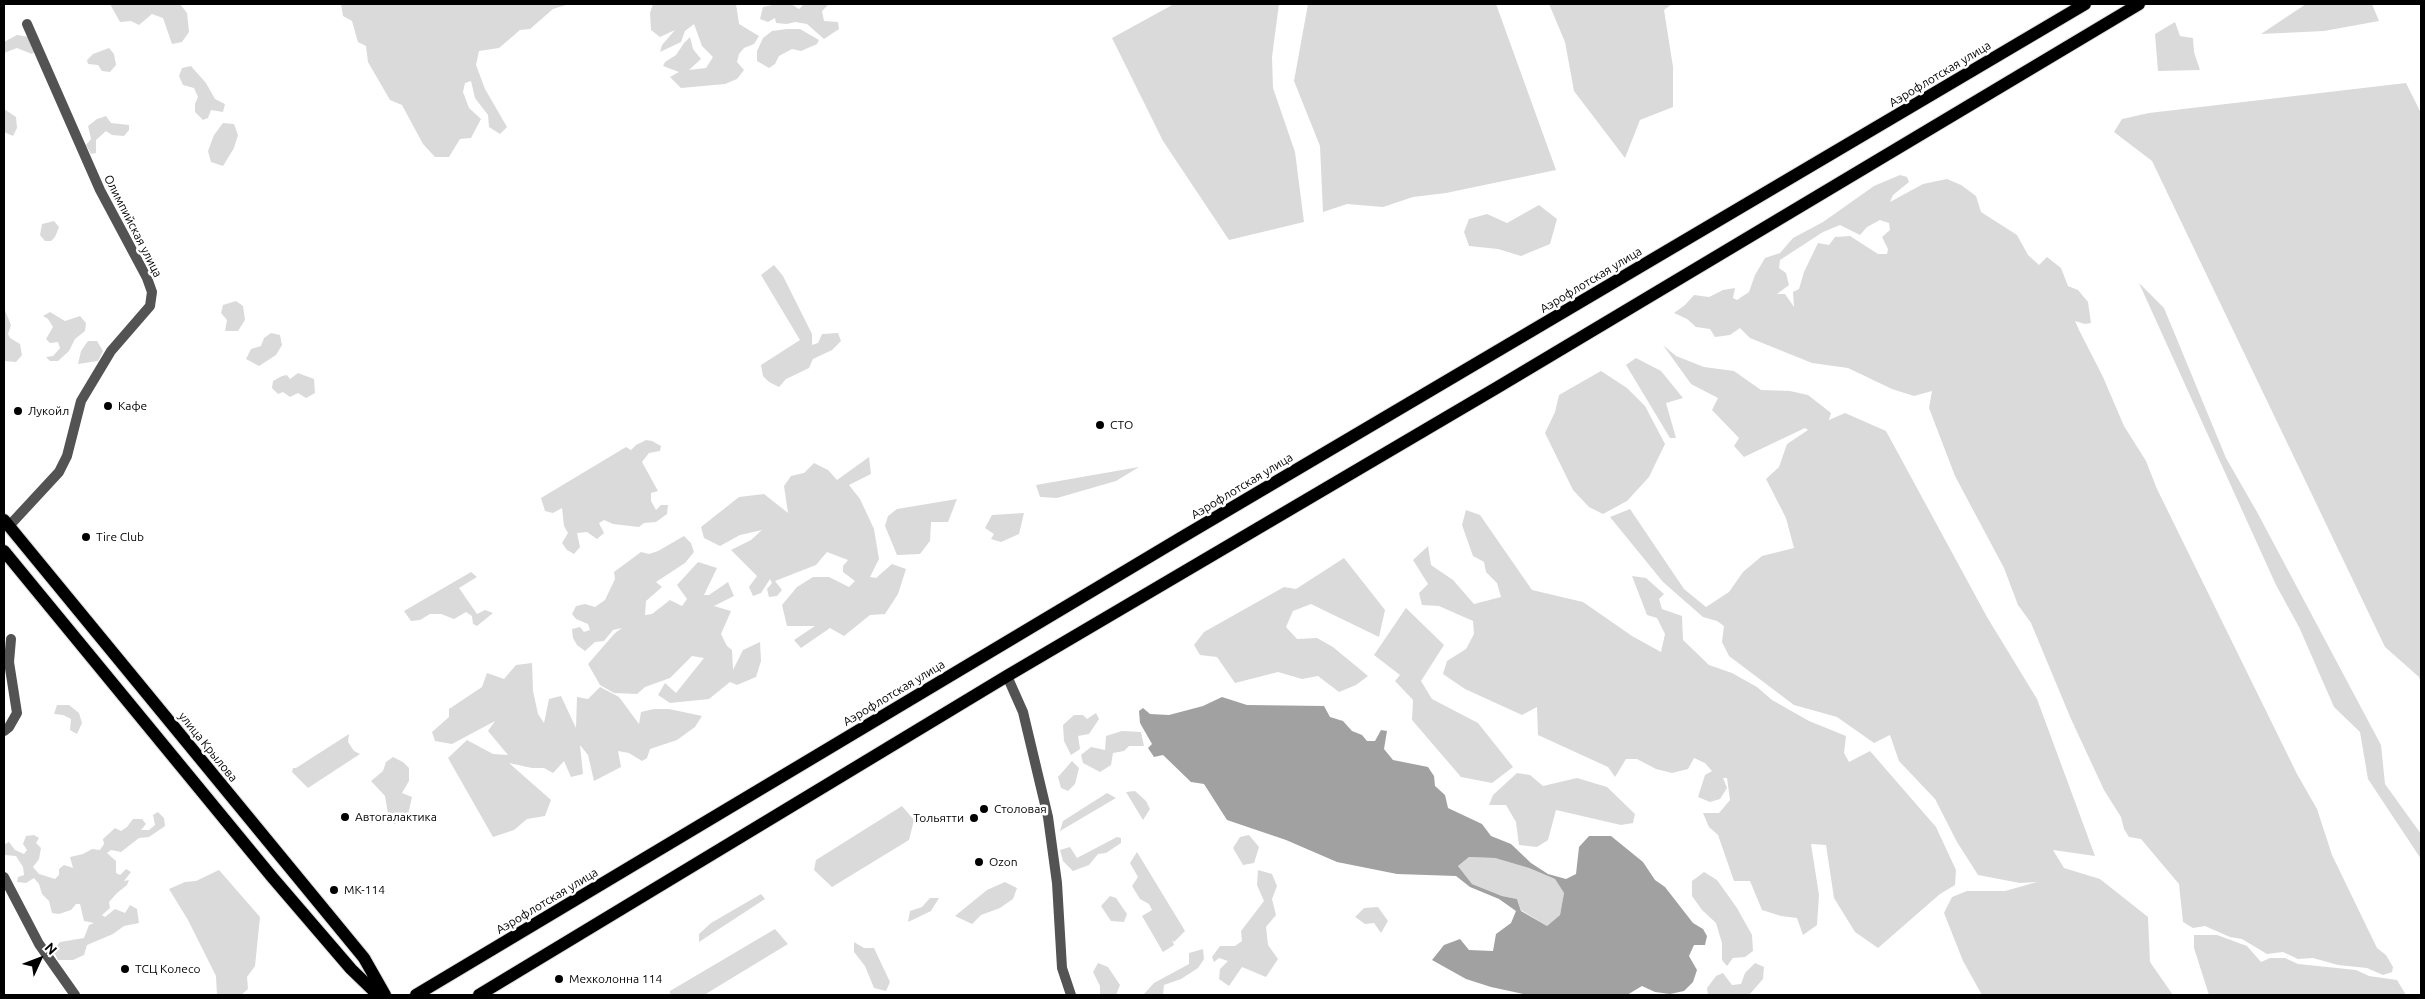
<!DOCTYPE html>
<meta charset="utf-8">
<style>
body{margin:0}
#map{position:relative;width:2425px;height:999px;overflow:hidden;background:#fff;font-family:Ubuntu,sans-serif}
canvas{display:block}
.frame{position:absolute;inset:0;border:5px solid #000;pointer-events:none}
.north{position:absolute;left:15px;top:934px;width:50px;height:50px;-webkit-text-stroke:4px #fff;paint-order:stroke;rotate:47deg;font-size:14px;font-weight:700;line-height:20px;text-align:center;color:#000}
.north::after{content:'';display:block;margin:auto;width:18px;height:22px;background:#000;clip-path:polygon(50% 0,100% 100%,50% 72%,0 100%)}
</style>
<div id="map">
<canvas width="2425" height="999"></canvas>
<div class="frame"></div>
<div class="north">N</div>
</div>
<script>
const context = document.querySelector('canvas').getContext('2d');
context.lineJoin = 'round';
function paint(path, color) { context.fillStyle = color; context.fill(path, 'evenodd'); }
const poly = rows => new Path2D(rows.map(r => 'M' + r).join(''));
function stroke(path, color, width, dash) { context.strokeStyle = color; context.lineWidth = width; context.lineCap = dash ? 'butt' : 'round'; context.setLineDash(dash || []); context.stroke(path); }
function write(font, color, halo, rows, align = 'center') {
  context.font = font + ' Ubuntu,sans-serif'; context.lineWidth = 5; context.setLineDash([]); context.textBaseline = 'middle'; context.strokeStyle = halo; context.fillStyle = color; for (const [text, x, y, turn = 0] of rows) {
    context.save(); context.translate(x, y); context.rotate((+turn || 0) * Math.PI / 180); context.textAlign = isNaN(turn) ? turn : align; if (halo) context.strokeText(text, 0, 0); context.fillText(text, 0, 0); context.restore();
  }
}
const green = poly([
 [110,4,180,4,187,13,189,32,182,42,172,44,163,18,152,14,139,25,131,21,120,22],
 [341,4,569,4,553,9,530,29,520,30,499,48,479,51,476,65,485,89,507,127,500,134,489,127,488,115,475,98,471,81,465,83,463,92,469,108,481,119,471,138,460,139,449,157,435,157,423,144,402,105,390,100,368,62,366,46,358,42,352,21,343,16],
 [653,4,736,4,739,24,759,36,754,44,744,48,739,54,737,62,744,70,737,79,725,84,681,88,670,77,679,72,663,66,665,62,676,55,684,43,690,37,693,49,701,59,689,70,706,68,713,57,702,46,694,24,685,31,681,42,660,52,662,45,675,30,660,37,651,30,650,13],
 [777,4,791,4,799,9,804,4,829,4,822,11,824,21,838,22,839,29,824,39,807,24,795,22,787,24,776,23,775,18,768,22,760,19,763,7],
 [1174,4,1279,4,1272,57,1273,88,1295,152,1304,222,1229,240,1163,141,1112,38],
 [1308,4,1496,4,1556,170,1446,193,1413,197,1383,207,1347,204,1323,212,1320,146,1294,81],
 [1549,4,1672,4,1664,10,1673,67,1673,107,1640,120,1625,158,1574,91,1565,42],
 [2306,4,2372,4,2379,21,2324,31,2261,34],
 [2175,22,2180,36,2193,38,2194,52,2200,70,2158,71,2155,34],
 [787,29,800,29,819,40,817,44,801,51,792,49,779,56,775,64,769,68,757,61,757,51,763,38,772,31],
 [17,35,30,37,36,50,32,54,17,48,4,53,4,42],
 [109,48,114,54,116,65,110,72,102,71,98,65,88,64,87,60,93,54],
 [191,66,206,83,215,99,225,104,223,112,211,110,208,118,203,120,195,112,195,104,198,97,194,88,183,85,179,76,182,68],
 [2406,83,2421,113,2421,683,2419,677,2385,647,2152,161,2114,132,2122,119,2149,113],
 [4,109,16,117,17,128,13,136,4,132],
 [106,116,111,123,129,125,129,130,124,136,112,135,106,131,96,140,96,153,91,154,86,145,91,139,88,126,97,119],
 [223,123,234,124,238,135,234,148,223,166,211,162,208,151,214,135],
 [1900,175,1907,177,1909,182,1893,195,1890,202,1923,184,1947,179,1961,185,1976,196,1981,212,2017,235,2028,255,2039,265,2047,257,2061,268,2068,286,2078,290,2088,302,2091,323,2085,324,2075,321,2079,330,2103,377,2124,426,2146,461,2157,489,2297,774,2317,809,2332,855,2377,948,2386,955,2393,967,2392,972,2383,975,2367,968,2338,965,2313,958,2298,959,2283,952,2267,954,2242,939,2230,937,2205,926,2193,928,2183,922,2179,884,2141,839,2129,837,2124,829,2121,817,2104,790,2071,719,2031,623,2018,605,2004,568,1955,476,1929,408,1932,391,1914,396,1892,389,1848,368,1812,363,1750,338,1740,328,1730,335,1715,337,1710,329,1696,327,1687,319,1674,313,1685,305,1694,295,1709,297,1723,290,1735,288,1733,298,1737,300,1749,292,1755,275,1765,258,1780,253,1793,238,1823,222,1874,186],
 [1880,220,1889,223,1890,230,1882,237,1888,249,1887,254,1878,254,1850,236,1835,237,1829,245,1818,243,1804,272,1799,289,1793,292,1794,307,1785,294,1777,294,1789,285,1786,273,1779,268,1780,260,1823,232,1840,225,1860,235,1867,227],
 [1539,205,1557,219,1550,244,1521,256,1498,249,1469,246,1464,232,1469,219,1487,214,1507,223],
 [54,221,59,227,55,237,51,241,45,241,40,235,42,224],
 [774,265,783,276,812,334,812,345,818,343,822,334,838,333,841,341,832,350,813,359,809,368,786,379,779,387,769,382,763,376,761,365,800,340,761,275],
 [2139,283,2164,308,2226,458,2257,512,2381,745,2385,784,2421,834,2421,859,2368,779,2360,732,2334,707,2299,627,2276,585],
 [236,301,243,306,245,320,238,331,225,331,227,320,221,313,223,305],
 [4,308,11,325,8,334,10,338,20,344,22,355,16,362,4,361],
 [50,312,65,321,80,316,86,323,85,331,75,339,69,351,58,361,50,361,46,357,53,356,60,348,58,342,50,343,46,339,53,327,48,319,43,316],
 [271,333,280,335,282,345,276,355,259,366,246,359,251,349,261,346,264,338],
 [88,341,97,341,103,351,98,361,78,364,81,351],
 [1663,345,1676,356,1704,367,1734,371,1761,390,1790,391,1808,395,1831,413,1829,420,1845,413,1886,431,1987,617,2037,699,2095,856,2053,850,2064,868,2100,879,2148,917,2150,962,2173,995,1982,995,1963,961,1944,913,1952,897,1967,891,2005,891,2037,882,2020,883,1978,875,1957,842,1935,799,1899,761,1890,735,1874,743,1837,717,1794,705,1729,656,1722,642,1724,626,1717,621,1703,617,1663,582,1610,517,1630,509,1684,589,1706,607,1729,592,1743,572,1762,556,1794,548,1786,518,1766,479,1779,467,1787,444,1808,430,1805,428,1744,457,1734,446,1739,438,1712,410,1718,398,1691,384],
 [1636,358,1661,371,1683,398,1666,403,1676,438,1670,438,1626,365],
 [1601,371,1627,388,1645,406,1665,444,1649,477,1627,501,1603,514,1589,507,1573,490,1545,433,1555,412,1559,395],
 [298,373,314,379,315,393,306,398,298,393,290,397,283,392,278,394,272,388,273,381,282,376,287,375,290,379],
 [646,440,652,441,661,446,660,451,649,453,642,462,658,491,651,493,651,501,656,510,661,505,668,505,667,514,656,522,644,523,639,527,613,524,604,520,599,523,604,533,597,539,587,532,577,533,580,547,574,554,567,550,562,543,568,533,564,526,562,508,553,513,545,511,541,498,626,447,631,450,636,445],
 [869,457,871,474,849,485,860,499,874,529,879,559,870,577,876,578,892,564,906,569,898,594,885,614,870,615,844,636,830,628,801,648,794,640,815,626,787,626,782,605,797,587,813,577,829,577,849,587,855,581,843,572,843,566,848,560,827,552,816,565,775,581,782,590,777,596,769,597,767,589,772,583,770,579,761,593,753,596,749,587,757,576,731,550,751,540,762,530,740,535,720,546,704,538,701,527,739,497,764,494,788,513,784,486,791,476,804,473,814,463,828,470,837,480],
 [1139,467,1116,481,1057,498,1040,497,1036,485],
 [957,499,948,522,931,522,930,541,920,554,897,555,885,526,888,516,897,509],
 [1466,510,1480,515,1532,590,1583,602,1632,636,1661,652,1665,634,1657,618,1647,615,1632,576,1646,578,1664,594,1659,599,1662,609,1682,616,1683,640,1709,665,1732,673,1757,687,1772,700,1809,721,1846,736,1844,753,1849,762,1870,751,1936,827,1956,870,1955,885,1940,894,1878,948,1855,932,1834,898,1826,845,1811,844,1819,895,1817,925,1803,935,1797,918,1781,916,1762,910,1750,881,1734,881,1718,835,1709,827,1703,813,1719,813,1730,800,1727,778,1723,778,1727,788,1720,799,1710,802,1698,797,1705,775,1712,771,1705,763,1694,758,1688,769,1672,773,1656,769,1637,759,1626,759,1615,777,1608,767,1538,735,1537,707,1522,715,1465,689,1443,674,1447,661,1466,649,1474,634,1473,621,1439,606,1422,605,1419,593,1428,584,1413,560,1428,546,1431,565,1453,580,1474,604,1501,597,1497,583,1486,572,1484,562,1473,556,1462,525],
 [1024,513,1019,534,1001,542,991,539,994,534,985,528,992,515],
 [684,536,691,543,694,552,685,563,656,582,662,587,646,601,645,615,652,614,670,600,682,606,687,599,677,585,698,562,717,568,704,595,709,595,728,582,734,596,714,606,731,611,721,634,727,646,732,650,733,670,743,650,760,642,761,661,756,677,737,685,730,682,709,699,670,703,658,695,665,683,676,693,704,658,692,656,670,678,645,687,637,694,614,693,600,685,588,664,615,633,622,628,613,630,604,641,595,642,585,651,577,645,573,638,572,629,580,627,584,632,590,630,588,624,576,619,572,614,576,606,585,604,595,607,605,600,615,579,614,572,641,552,649,554,658,551],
 [1344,558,1385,610,1379,637,1311,604,1293,611,1286,627,1297,639,1317,638,1333,647,1368,676,1356,685,1339,692,1318,676,1302,679,1278,672,1235,683,1217,657,1200,655,1194,645,1204,632,1284,587,1296,589],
 [471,572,477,577,459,588,477,614,485,610,493,613,477,626,473,624,472,616,466,612,454,619,441,614,430,614,420,620,411,621,404,611],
 [1406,608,1444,645,1421,681,1432,699,1478,723,1513,767,1492,783,1461,777,1412,720,1413,700,1395,681,1400,675,1374,655],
 [532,663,533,691,538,714,544,723,549,699,561,696,576,728,577,697,588,699,600,687,619,697,639,724,641,712,654,709,669,709,702,716,695,727,677,740,650,749,647,758,642,761,629,753,618,751,621,767,594,781,588,755,580,745,583,774,571,777,564,761,553,773,544,768,532,768,509,763,551,800,545,816,527,819,514,830,493,837,448,758,467,740,493,754,508,755,488,731,495,721,452,744,435,741,432,732,449,717,449,709,482,687,487,673,504,679,516,665],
 [57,705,69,705,79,713,82,723,77,734,70,730,71,719,63,715,54,714],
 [1096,713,1099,719,1089,734,1078,736,1080,749,1071,755,1064,741,1063,725,1074,715,1083,715,1087,719],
 [1122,731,1141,732,1144,746,1129,746,1124,751,1113,753,1111,765,1100,772,1083,763,1081,755,1091,747,1105,750,1106,736],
 [349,734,348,742,354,751,360,754,308,788,292,772,293,768,296,768],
 [393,757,403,762,409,768,409,781,402,793,412,797,407,819,394,824,389,820,385,796,371,781,383,771,386,762],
 [1072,761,1079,768,1075,784,1068,791,1061,788,1058,777],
 [1517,773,1530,775,1543,786,1577,778,1607,787,1635,814,1633,823,1621,825,1556,810,1548,840,1537,847,1519,845,1516,822,1506,805,1489,805,1493,795],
 [1135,791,1146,801,1150,809,1143,820,1126,792],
 [1107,793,1116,798,1060,831,1063,821],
 [902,806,914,820,909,840,832,887,814,870,816,860],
 [158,812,164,818,165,826,149,837,139,838,121,852,111,850,107,853,116,861,116,873,120,875,126,869,131,872,124,881,129,880,127,885,117,893,109,902,110,908,102,915,105,917,115,909,125,913,130,905,137,909,139,923,124,926,113,934,87,945,84,955,73,960,58,960,53,950,60,942,84,938,89,925,94,923,84,921,80,904,76,904,71,910,59,914,52,913,49,901,42,894,39,884,34,878,26,883,17,882,18,877,24,875,23,867,16,856,5,855,5,844,9,842,15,850,24,854,27,850,23,844,26,836,34,835,39,838,36,843,41,848,39,859,33,867,39,874,55,879,59,875,59,869,64,865,73,868,70,857,83,854,92,849,100,850,104,844,103,839,115,828,121,831,127,827,133,819,142,819,146,824,141,830,149,830,155,825,153,815],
 [1249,835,1259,847,1254,863,1243,865,1233,848,1240,837],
 [1117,837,1121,838,1121,843,1106,853,1098,854,1089,865,1073,871,1063,861,1060,850,1070,847,1077,858],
 [1137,852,1185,931,1174,942,1172,940,1174,945,1163,952,1142,916,1152,910,1149,904,1140,899,1132,886,1138,877,1130,863],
 [1469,857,1495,858,1529,868,1555,879,1564,893,1560,915,1547,926,1521,910,1517,899,1502,896,1472,884,1458,866],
 [219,870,260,917,255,966,247,977,248,989,241,995,217,995,216,976,188,920,169,889,185,882,196,881],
 [1258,870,1272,874,1277,886,1272,899,1276,915,1266,927,1268,945,1278,959,1266,977,1242,967,1229,986,1219,979,1220,969,1228,961,1219,958,1214,962,1212,957,1220,946,1235,946,1242,941,1241,931,1264,901,1257,885],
 [1704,872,1717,880,1737,908,1752,935,1753,951,1745,957,1733,958,1727,966,1722,960,1722,943,1716,923,1702,910,1692,896,1692,881],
 [1005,882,1017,888,1013,899,1000,908,981,915,972,924,955,916,987,890],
 [761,894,765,899,699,942,699,934,711,923],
 [1110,896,1116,898,1127,914,1124,922,1111,921,1101,906],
 [930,898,939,898,931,911,908,922,910,911,922,907],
 [1378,907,1388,921,1381,933,1374,923,1365,924,1355,917,1364,908],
 [775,929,788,944,704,995,670,995,670,991],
 [2194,935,2217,935,2247,946,2261,962,2270,958,2285,958,2298,964,2356,970,2369,976,2397,980,2406,995,2209,995,2194,948],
 [854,942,864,948,874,948,890,982,886,991,874,988,865,966,854,952],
 [1203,949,1204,959,1198,968,1181,979,1164,985,1163,995,1143,995,1154,983,1189,964,1189,953],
 [1098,963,1108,967,1120,985,1116,995,1100,995,1100,986,1093,972],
 [1755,963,1764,967,1763,979,1749,995,1708,995,1707,988,1716,976,1723,973,1732,985,1741,984,1745,973]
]);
const water = poly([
 [1222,697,1247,705,1324,706,1330,717,1343,721,1352,731,1362,735,1367,741,1375,741,1381,730,1387,731,1384,749,1393,760,1428,767,1434,776,1435,786,1445,795,1448,808,1482,824,1491,836,1511,844,1531,863,1548,874,1566,879,1576,874,1579,847,1589,836,1611,836,1643,862,1655,880,1665,887,1693,923,1703,929,1707,936,1705,945,1694,945,1689,956,1697,970,1693,982,1684,991,1670,994,1655,992,1642,986,1627,995,1528,995,1491,987,1466,979,1432,960,1444,945,1460,939,1469,950,1493,951,1496,934,1511,923,1516,911,1499,899,1470,887,1456,876,1397,874,1337,862,1286,840,1227,820,1204,784,1191,782,1163,755,1154,757,1148,748,1152,744,1140,723,1139,711,1143,708,1150,714,1169,715,1203,706],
 [1469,857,1495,858,1529,868,1555,879,1564,893,1560,915,1547,926,1521,911,1517,899,1502,896,1472,884,1458,866]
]);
const minor = poly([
 [9,526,59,472,67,456,81,401,111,351,150,306,152,292,147,278,100,190,27,24],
 [1007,676,1023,712,1048,817,1057,883,1062,968,1071,995],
 [4,731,9,727,17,713,9,662,11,639],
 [4,877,39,944,75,995]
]);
const primary = poly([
 [4,520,364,958,385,995],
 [4,551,272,877,351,969,378,995],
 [416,995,1179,539,2085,4],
 [479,995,1007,676,1498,387,2139,4]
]);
const markers = [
 [108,406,5,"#000"],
 [18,411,5,"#000"],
 [1100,425,5,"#000"],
 [86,537,5,"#000"],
 [984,809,5,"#000"],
 [345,817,5,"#000"],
 [974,818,5,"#000"],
 [979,862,5,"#000"],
 [334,890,5,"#000"],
 [125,969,5,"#000"],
 [559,979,5,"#000"]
];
const streetNames = [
 ["Аэрофлотская улица",1940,74,-31],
 ["Олимпийская улица",133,226,63],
 ["Аэрофлотская улица",1591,280,-31],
 ["Аэрофлотская улица",1242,486,-31],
 ["Аэрофлотская улица",894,693,-31],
 ["улица Крылова",208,747,51],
 ["Аэрофлотская улица",547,901,-31]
];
const poiNames = [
 ["Кафе",118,406],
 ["Лукойл",28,411],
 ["СТО",1110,425],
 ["Tire Club",96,537],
 ["Столовая",994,809],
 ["Автогалактика",355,817],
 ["Тольятти",964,818,"right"],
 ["Ozon",989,862],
 ["МК-114",344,890],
 ["ТСЦ Колесо",135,969],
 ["Мехколонна 114",569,979]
];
paint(green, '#dadada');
paint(water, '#a1a1a1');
stroke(primary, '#dbdbdb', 14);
stroke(minor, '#535353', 10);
stroke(primary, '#000', 12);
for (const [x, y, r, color] of markers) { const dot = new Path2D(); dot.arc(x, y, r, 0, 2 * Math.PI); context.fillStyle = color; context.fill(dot); stroke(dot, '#fff', 2); }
write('12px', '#000', '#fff', streetNames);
write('12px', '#000', '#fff', poiNames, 'left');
</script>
